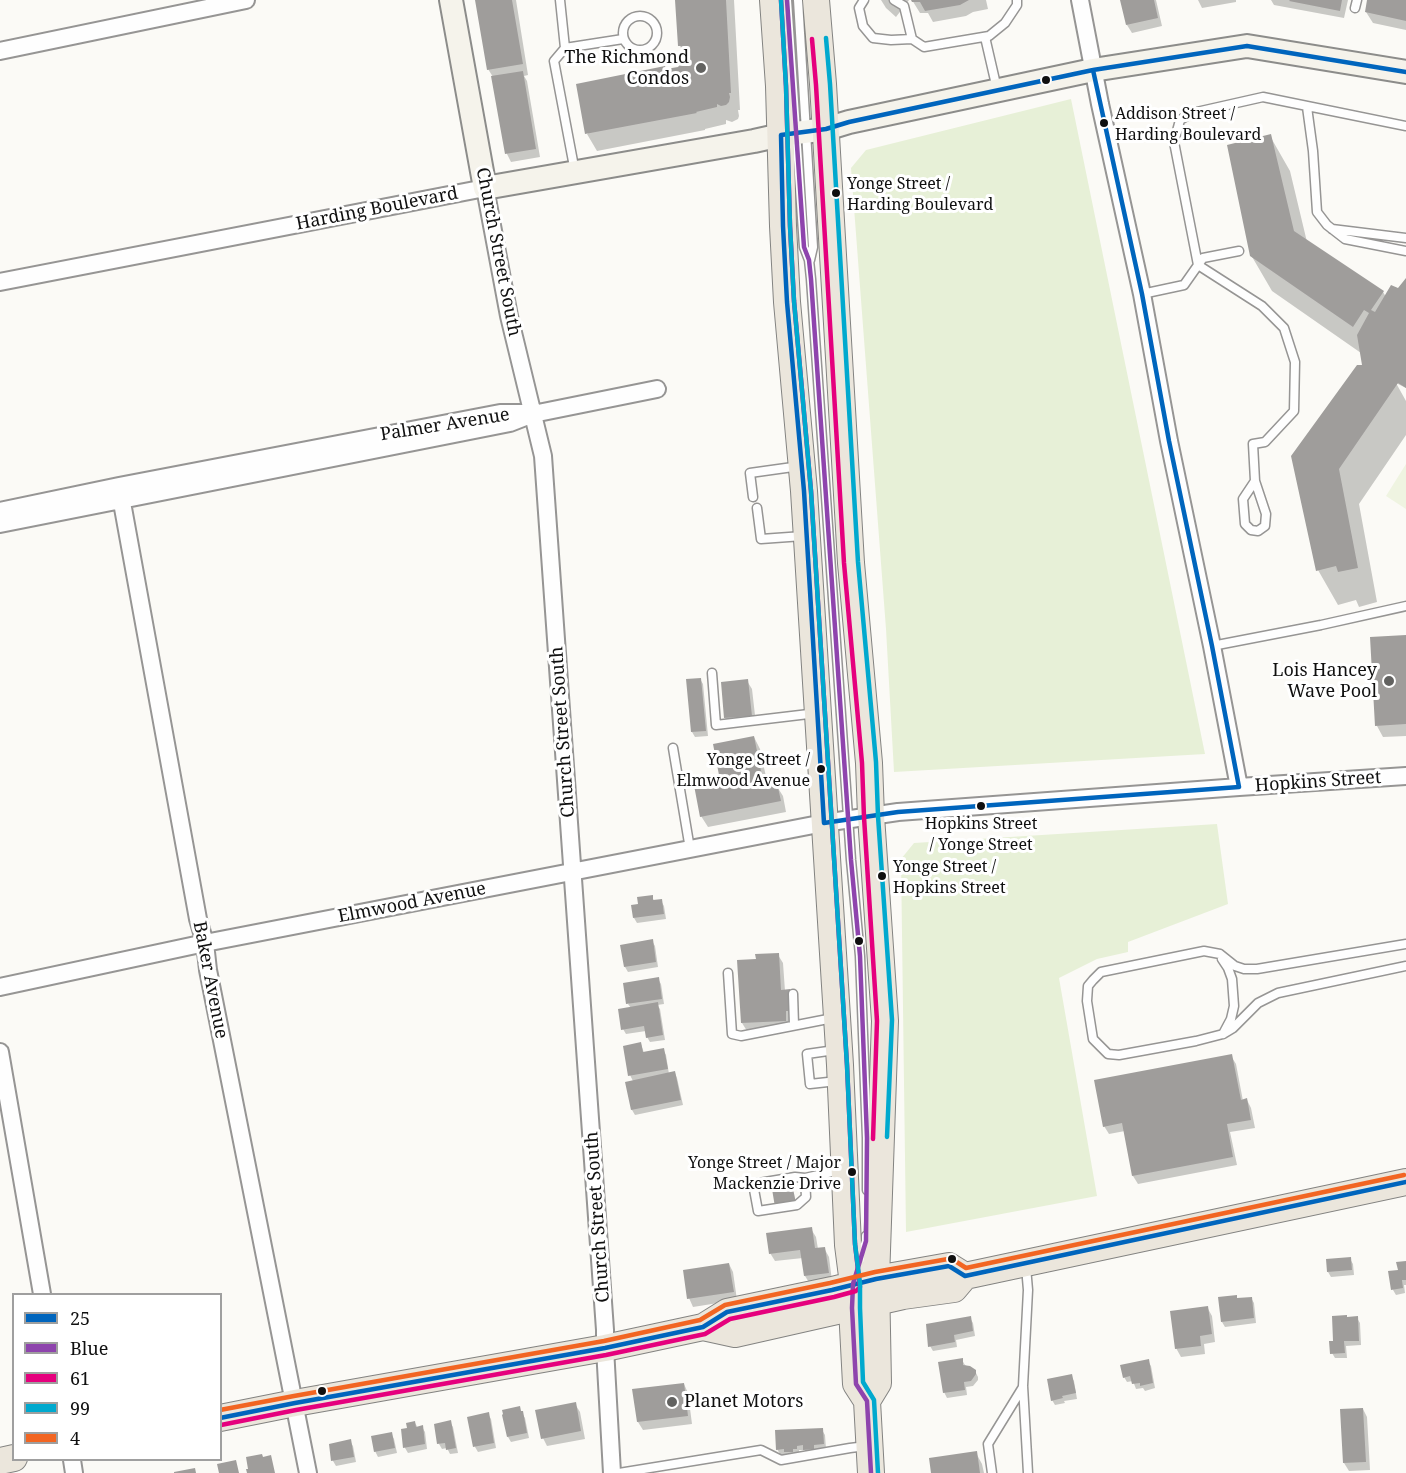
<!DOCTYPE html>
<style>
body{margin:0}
#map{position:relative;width:1406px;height:1473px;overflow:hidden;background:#fbfaf6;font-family:"Noto Serif",serif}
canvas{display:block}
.legend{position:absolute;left:12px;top:1293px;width:210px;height:168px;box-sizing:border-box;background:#fff;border:2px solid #9f9f9f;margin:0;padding:8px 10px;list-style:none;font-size:18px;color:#101010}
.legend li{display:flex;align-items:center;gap:12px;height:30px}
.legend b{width:30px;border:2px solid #9f9f9f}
</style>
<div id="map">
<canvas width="1406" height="1473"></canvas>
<ul class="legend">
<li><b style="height:8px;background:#0065bd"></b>25</li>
<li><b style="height:8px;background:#8e44ad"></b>Blue</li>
<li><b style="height:8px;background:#e5007d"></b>61</li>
<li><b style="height:8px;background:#00a9ce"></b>99</li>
<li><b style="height:8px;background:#f26522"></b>4</li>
</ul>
</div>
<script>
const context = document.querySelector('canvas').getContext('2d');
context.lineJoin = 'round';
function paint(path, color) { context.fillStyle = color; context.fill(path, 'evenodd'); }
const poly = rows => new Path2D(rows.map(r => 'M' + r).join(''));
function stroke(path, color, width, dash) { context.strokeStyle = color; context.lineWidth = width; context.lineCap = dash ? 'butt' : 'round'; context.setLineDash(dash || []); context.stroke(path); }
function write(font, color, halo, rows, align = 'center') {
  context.font = font + ' "Noto Serif",serif'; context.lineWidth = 6; context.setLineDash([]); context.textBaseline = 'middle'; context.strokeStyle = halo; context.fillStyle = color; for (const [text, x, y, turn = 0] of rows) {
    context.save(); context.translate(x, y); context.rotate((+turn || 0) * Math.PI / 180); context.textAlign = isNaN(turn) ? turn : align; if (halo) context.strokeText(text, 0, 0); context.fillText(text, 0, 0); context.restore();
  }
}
const green = poly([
 [1071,99,1205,754,894,772,886,629,851,168,866,150],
 [1217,824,1228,904,1128,942,1128,952,1097,959,1059,978,1097,1196,906,1232,901,859,914,843]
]);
const pitch = poly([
 [1406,464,1406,509,1386,496]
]);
const shadow = poly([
 [477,0,516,0,528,75,524,76,527,81,540,157,511,162,507,154,493,77,488,69],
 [677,0,734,0,740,110,738,110,739,116,738,119,732,122,726,120,726,124,705,129,705,130,597,151,587,134,666,71,679,68,684,62,683,52,680,46],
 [881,0,909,0,896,17,886,8],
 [912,0,986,0,988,9,973,12,966,16,933,22,928,13,920,13],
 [1121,0,1156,0,1162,26,1132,33,1127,25],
 [1198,0,1236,0,1236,2,1202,8],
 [1271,0,1348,0,1344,18,1274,5],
 [1369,0,1406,0,1406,30,1373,23,1366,12],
 [1270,136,1290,171,1307,242,1383,292,1386,297,1398,289,1406,281,1406,388,1396,383,1406,401,1406,435,1359,504,1377,602,1359,607,1356,600,1338,605,1318,570,1293,457,1364,366,1361,353,1272,291,1251,255],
 [1406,637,1406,736,1383,737,1377,726],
 [700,679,703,684,708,736,695,737,692,732],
 [747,681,752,689,756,724,730,726,725,718],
 [754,737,760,749,768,786,776,785,783,796,786,812,708,827,701,816,721,776],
 [652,897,655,902,661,901,664,906,666,919,637,923,634,918,640,905],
 [652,941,655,946,658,967,628,972,625,967,622,946],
 [778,955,783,963,785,991,789,991,790,1029,747,1031,742,1023,757,960],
 [658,979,661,984,664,1004,657,1005,660,1009,665,1040,650,1042,647,1037,646,1031,626,1034,623,1029,631,1008,628,1004],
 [641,1044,644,1053,663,1049,666,1055,669,1074,675,1073,677,1078,683,1105,635,1115,632,1110,626,1083,633,1081,630,1075],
 [1231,1056,1236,1064,1243,1101,1247,1100,1251,1108,1255,1128,1230,1132,1237,1165,1138,1184,1133,1176,1125,1131,1109,1134,1104,1126],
 [811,1229,816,1237,818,1249,824,1248,829,1257,832,1281,810,1284,805,1276,803,1258,775,1261,770,1253],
 [1350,1259,1353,1264,1354,1275,1331,1277,1328,1272],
 [1406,1262,1406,1285,1404,1285,1405,1293,1396,1295,1393,1290,1399,1271],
 [729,1264,733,1272,737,1300,693,1307,689,1298],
 [1251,1298,1254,1303,1256,1323,1225,1327,1222,1322,1238,1300],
 [1207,1307,1212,1316,1215,1342,1204,1344,1205,1354,1181,1357,1176,1348],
 [970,1318,973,1323,975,1336,956,1340,957,1347,933,1351,930,1346],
 [1348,1318,1357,1318,1360,1323,1361,1345,1346,1346,1347,1358,1335,1358,1332,1353,1335,1342],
 [962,1360,965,1365,975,1371,978,1377,978,1380,973,1386,966,1387,967,1395,947,1398,944,1392],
 [1148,1361,1151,1366,1155,1388,1145,1391,1143,1388,1136,1389,1133,1381,1127,1382,1124,1377],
 [1071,1376,1074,1381,1077,1399,1064,1401,1065,1403,1055,1405,1052,1400],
 [684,1384,688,1393,692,1424,643,1430,638,1422,634,1391],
 [575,1404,580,1412,585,1439,547,1446,543,1438],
 [519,1408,525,1418,529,1438,511,1442,508,1437],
 [1363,1409,1367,1417,1370,1470,1349,1471,1344,1463],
 [488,1414,491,1419,496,1448,478,1452,475,1447],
 [450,1422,453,1427,458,1453,450,1454,447,1448,442,1449,439,1444],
 [415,1423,418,1428,422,1427,425,1432,427,1449,408,1453,405,1448,402,1430,409,1429],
 [822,1430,825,1435,826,1449,816,1449,816,1454,807,1455,805,1450,799,1450,799,1453,788,1457,787,1454,780,1454,777,1449],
 [391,1433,394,1439,397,1453,378,1457,375,1451],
 [350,1441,353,1446,356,1462,336,1466,333,1461,330,1445],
 [976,1453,982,1464,984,1473,932,1473]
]);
const building = poly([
 [475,0,512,0,523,64,487,70],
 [675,0,726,0,731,93,729,93,730,97,729,102,726,105,721,106,717,104,717,107,696,112,697,113,585,134,576,84,665,66,666,69,678,67,682,62,681,46,678,46],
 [911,0,969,0,960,5,925,11,920,2,912,2],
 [1120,0,1154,0,1158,18,1126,25],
 [1290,0,1342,0,1340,11,1289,1],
 [1367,0,1406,0,1406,21,1365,12],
 [523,71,536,149,505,154,491,76],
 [1271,134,1294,231,1384,291,1371,310,1375,312,1391,285,1398,288,1406,278,1406,388,1398,383,1339,469,1358,568,1338,572,1336,566,1316,571,1291,456,1357,365,1362,365,1357,335,1369,313,1364,310,1353,327,1250,256,1227,145],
 [1406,635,1406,724,1375,726,1370,637],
 [701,678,706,731,691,732,686,679],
 [748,679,752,716,724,718,721,682],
 [754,736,764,786,777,783,781,801,700,817,693,780,719,775,713,744],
 [653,895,653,900,662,899,664,914,633,918,631,905,638,904,637,897],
 [653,939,656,962,624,967,620,945],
 [779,953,781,990,790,989,791,1011,786,1011,786,1021,741,1023,737,960,756,959,755,954],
 [659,977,662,999,626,1004,623,983],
 [658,1002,663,1035,646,1038,644,1026,621,1030,618,1009],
 [641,1042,643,1052,664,1048,668,1069,628,1076,623,1046],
 [1232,1054,1241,1100,1247,1098,1251,1120,1227,1124,1233,1157,1132,1176,1122,1123,1103,1127,1094,1080],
 [675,1071,681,1100,631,1110,625,1082],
 [791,1179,796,1203,775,1207,771,1183],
 [812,1227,815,1248,825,1247,829,1273,804,1276,800,1250,769,1254,766,1233],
 [1351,1257,1352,1270,1327,1272,1326,1259],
 [1406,1261,1406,1280,1402,1280,1403,1288,1391,1290,1388,1271,1398,1270,1396,1262],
 [729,1263,734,1292,687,1299,683,1270],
 [1237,1295,1237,1298,1252,1297,1254,1318,1221,1322,1218,1297],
 [1208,1306,1212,1334,1200,1336,1201,1346,1175,1349,1170,1311],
 [1347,1315,1347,1317,1358,1316,1359,1341,1344,1341,1345,1353,1330,1354,1329,1341,1333,1341,1332,1316],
 [971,1316,973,1331,954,1335,955,1342,928,1347,926,1324],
 [963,1358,963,1365,970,1366,976,1370,976,1374,971,1381,964,1382,965,1390,943,1393,938,1362],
 [1149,1359,1153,1383,1140,1386,1140,1383,1132,1384,1130,1376,1123,1378,1120,1365],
 [1072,1374,1076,1393,1062,1396,1063,1398,1051,1401,1047,1379],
 [684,1383,688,1416,637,1422,632,1389],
 [576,1402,581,1431,541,1439,535,1410],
 [520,1406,521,1411,523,1411,527,1433,507,1437,502,1415,503,1414,502,1410],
 [1363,1408,1366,1462,1343,1463,1340,1409],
 [489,1412,494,1443,473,1447,467,1417],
 [451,1420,456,1448,446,1450,445,1443,437,1444,434,1424],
 [415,1421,416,1427,423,1425,425,1444,403,1448,401,1429,407,1428,406,1423],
 [823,1428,824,1444,814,1445,814,1449,803,1450,803,1445,797,1446,797,1449,793,1449,793,1452,784,1452,784,1449,776,1450,775,1430],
 [392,1432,395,1448,374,1452,371,1436],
 [351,1439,354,1457,331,1461,329,1444],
 [977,1451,980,1473,931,1473,929,1458],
 [262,1454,263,1457,271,1455,275,1473,247,1473,246,1469,248,1469,246,1457],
 [236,1460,239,1473,219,1473,217,1464],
 [195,1468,196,1473,174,1473,174,1472]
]);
const lane = poly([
 [560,0,565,48],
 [787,0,804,247,809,260,811,279,851,860,860,956,867,1138,867,1190],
 [798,0,813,247,810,260],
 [864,0,859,8,863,26,873,38,891,40,912,39],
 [894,0,904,6,912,39,924,47,989,36,1005,23,1017,5,1017,0],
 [1355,8,1357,0],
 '623 33a17 17 0 1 1 34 0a17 17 0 1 1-34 0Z',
 [985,37,997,89],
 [1307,107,1313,151,1317,212,1327,225,1345,239,1406,251],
 [575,172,554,61,565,48,623,39],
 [1332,229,1406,238],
 [1142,294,1184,285,1203,258,1239,251],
 [1255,481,1266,514,1265,526,1258,531,1251,530,1245,524,1243,499,1255,481,1253,444,1265,442,1294,411,1295,362,1284,328,1262,306,1198,265,1174,142,1180,120,1192,113,1263,97,1406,126],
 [753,497,750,473,800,466],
 [757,508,761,539,803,536],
 [1212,646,1321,625,1406,606],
 [712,673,716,725,817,713],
 [673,748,690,849],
 [1406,944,1257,969,1244,969,1235,966,1220,954,1204,951,1101,972,1093,980,1088,986,1087,1001,1093,1039,1108,1054,1119,1055,1196,1041,1223,1034,1233,1028,1258,1003,1278,993,1406,966],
 [1222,959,1228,968,1232,979,1234,1006,1231,1019,1223,1034],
 [728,973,732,1034,741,1036,833,1018],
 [793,994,794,1025],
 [835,1050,807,1054,810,1084,837,1081],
 [805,1178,795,1177,753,1184,758,1211,797,1205,806,1197,805,1178,841,1170],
 [859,1264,866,1241,866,1236],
 [1026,1267,1028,1290,1023,1386,1028,1473],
 [619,1473,761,1450,781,1460,850,1448,866,1446],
 [992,1473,988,1444,1023,1387]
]);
const street = poly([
 [1080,0,1100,104,1142,294,1169,441,1212,646,1239,787],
 [0,51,246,0],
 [0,282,485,188,509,316,543,456,605,1330,605,1348,612,1473],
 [119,486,198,919,205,943,208,970,308,1473],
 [0,511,119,486,500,413,523,413],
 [0,524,510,423,533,414,657,389],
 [0,987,205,943,824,823,898,812,1239,787,1406,776],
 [0,1052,42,1294],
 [72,1460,74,1473]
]);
const secondary = poly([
 [451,0,485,188,754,141,781,135,826,129,849,122,1093,70,1247,46,1406,72]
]);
const primary = poly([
 [773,0,779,86,783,226,787,302,804,491,840,1065,848,1245,853,1284,852,1308,856,1384,867,1401,871,1473],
 [816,0,823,84,851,563,869,763,871,816,885,1021,876,1279,878,1383,867,1401],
 [703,1327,735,1334,903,1296,954,1289,965,1276,1406,1182],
 [220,1418,295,1403,605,1348,703,1327,727,1312,832,1290,876,1279,949,1266,965,1276],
 [0,1461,14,1458]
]);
const bus1 = poly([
 [1093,70,1142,294,1169,441,1212,646,1239,787,898,812,824,823,804,491,787,302,783,226,781,135,826,129,849,122,1093,70],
 [1093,70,1247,46,1406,72],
 [220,1418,295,1403,605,1348,703,1327,727,1312,832,1290,876,1279,949,1266,965,1276,1406,1182]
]);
const bus2 = poly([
 [787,0,804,247,809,260,811,279,851,860,860,956,867,1138,866,1241,853,1284,852,1308,856,1384,867,1401,871,1473]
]);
const bus3 = poly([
 [812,39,816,85,844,563,862,763,864,817,877,1021,873,1139],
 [221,1425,296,1410,606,1355,705,1334,730,1319,834,1297,856,1291,860,1287,855,1244,847,1065,811,491,794,301,790,226,786,86,781,0]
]);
const bus4 = poly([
 [781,0,786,86,790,226,794,301,811,491,847,1065,855,1244,860,1284,860,1308,863,1382,874,1400,878,1473],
 [826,38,830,84,858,562,876,762,878,816,892,1020,887,1137]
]);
const bus5 = poly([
 [220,1410,294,1396,604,1341,700,1320,725,1305,830,1283,875,1272,948,1259,952,1259,966,1268,1404,1175]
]);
const markers = [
 [701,68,6,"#626260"],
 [1046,80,5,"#101010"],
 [1104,123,5,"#101010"],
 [836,193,5,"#101010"],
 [1389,681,6,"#626260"],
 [821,769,5,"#101010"],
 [981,806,5,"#101010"],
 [882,876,5,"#101010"],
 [859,941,5,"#101010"],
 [852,1172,5,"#101010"],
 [952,1259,5,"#101010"],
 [322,1391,5,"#101010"],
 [672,1402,6,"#626260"]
];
const busNames = [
 ["Addison Street /",1115,114],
 ["Harding Boulevard",1115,135],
 ["Yonge Street /",847,184],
 ["Harding Boulevard",847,205],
 ["Yonge Street /",810,760,"right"],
 ["Elmwood Avenue",810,781,"right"],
 ["Hopkins Street",981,824,"center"],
 ["/ Yonge Street",981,845,"center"],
 ["Yonge Street /",893,867],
 ["Hopkins Street",893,888],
 ["Yonge Street / Major",841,1163,"right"],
 ["Mackenzie Drive",841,1184,"right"]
];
const poiNames = [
 ["The Richmond",689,58],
 ["Condos",689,79],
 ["Lois Hancey",1377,671],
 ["Wave Pool",1377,692],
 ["Planet Motors",684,1402,"left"]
];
const streetNames = [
 ["Harding Boulevard",377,209,-11],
 ["Church Street South",498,252,79],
 ["Palmer Avenue",445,425,-9],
 ["Church Street South",563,732,-94],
 ["Hopkins Street",1318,782,-4],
 ["Elmwood Avenue",412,903,-11],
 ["Baker Avenue",210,980,79],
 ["Church Street South",598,1217,-94]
];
paint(green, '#e7f0d7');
paint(pitch, '#eff4e1');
paint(shadow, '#0003');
paint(building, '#9f9d9b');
stroke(lane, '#969594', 11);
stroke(street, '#969594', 20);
stroke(secondary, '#8c8c8a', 26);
stroke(primary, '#838381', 28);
stroke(lane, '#fefefe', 8);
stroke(street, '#fefefe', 16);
stroke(secondary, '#f5f3eb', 22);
stroke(primary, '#ebe6dc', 26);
stroke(bus1, '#0065bd', 4.5);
stroke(bus2, '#8e44ad', 4.5);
stroke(bus3, '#e5007d', 4.5);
stroke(bus4, '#00a9ce', 4.5);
stroke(bus5, '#f26522', 4.5);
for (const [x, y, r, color] of markers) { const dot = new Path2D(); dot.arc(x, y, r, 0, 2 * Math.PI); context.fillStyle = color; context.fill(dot); stroke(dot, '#fff', 2); }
write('16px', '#101010', '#fff', busNames, 'left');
write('18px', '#101010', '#fff', poiNames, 'right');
write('18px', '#101010', '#fff', streetNames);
</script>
